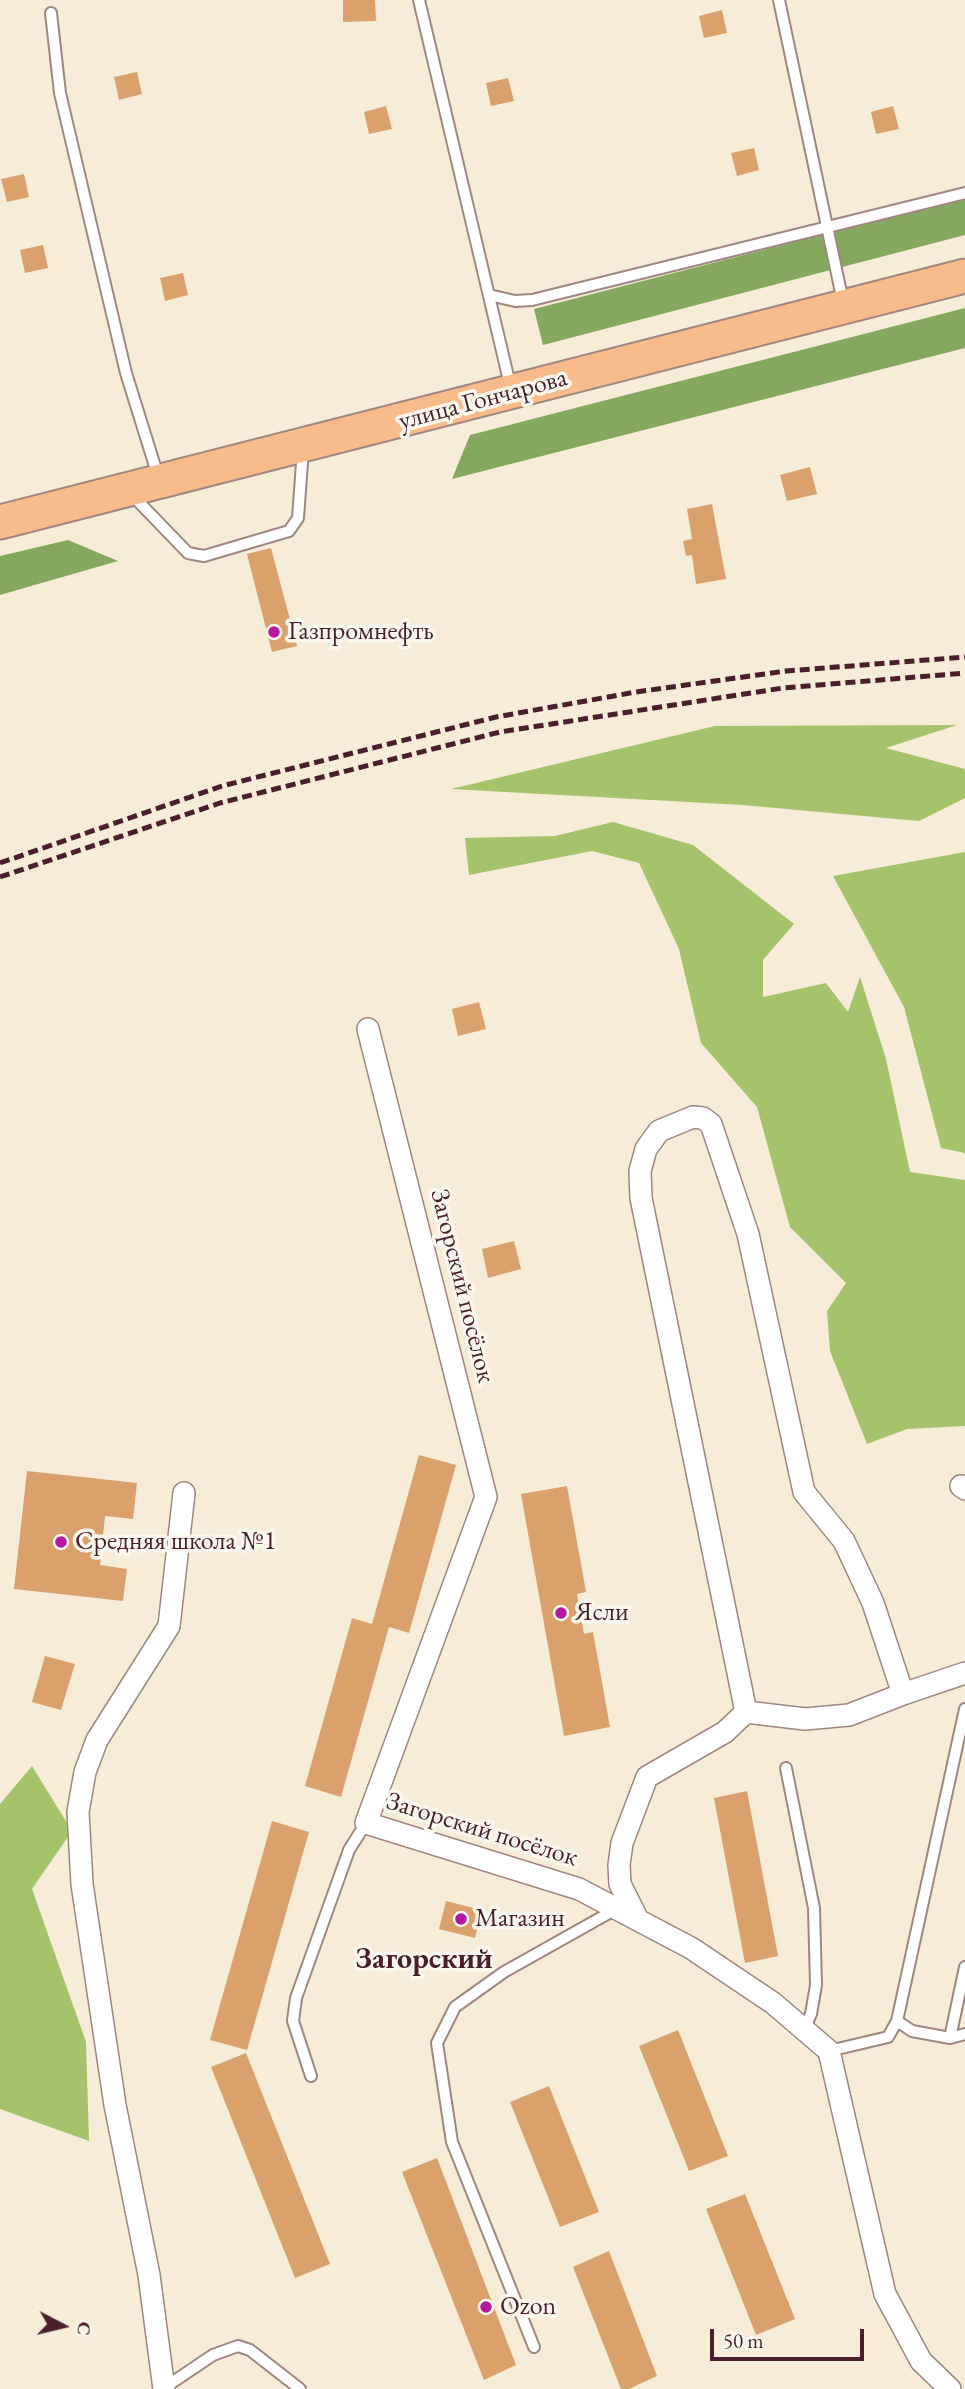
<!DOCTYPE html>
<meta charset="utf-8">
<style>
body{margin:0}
#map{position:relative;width:965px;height:2389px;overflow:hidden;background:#f6ecd7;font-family:"EB Garamond",serif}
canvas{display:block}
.north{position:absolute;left:28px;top:2291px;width:70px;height:70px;-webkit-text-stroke:5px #fbf7ec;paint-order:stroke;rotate:97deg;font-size:19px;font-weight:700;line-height:28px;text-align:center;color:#4a1f2b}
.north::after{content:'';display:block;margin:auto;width:24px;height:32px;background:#4a1f2b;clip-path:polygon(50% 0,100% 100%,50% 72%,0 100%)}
.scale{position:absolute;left:710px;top:2329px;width:154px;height:32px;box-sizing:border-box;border:4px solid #4a1f2b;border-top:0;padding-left:9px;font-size:21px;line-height:24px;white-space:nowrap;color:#4a1f2b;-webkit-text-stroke:5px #fbf7ec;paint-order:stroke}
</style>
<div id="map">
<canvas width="965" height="2389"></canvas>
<div class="north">С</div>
<div class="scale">50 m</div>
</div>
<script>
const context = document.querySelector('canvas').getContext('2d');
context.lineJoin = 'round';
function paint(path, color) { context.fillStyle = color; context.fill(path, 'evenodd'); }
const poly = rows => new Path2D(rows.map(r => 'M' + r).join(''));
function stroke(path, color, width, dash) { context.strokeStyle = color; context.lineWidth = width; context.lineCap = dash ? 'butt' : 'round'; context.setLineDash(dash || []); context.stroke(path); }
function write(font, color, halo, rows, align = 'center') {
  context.font = font + ' "EB Garamond",serif'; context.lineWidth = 7; context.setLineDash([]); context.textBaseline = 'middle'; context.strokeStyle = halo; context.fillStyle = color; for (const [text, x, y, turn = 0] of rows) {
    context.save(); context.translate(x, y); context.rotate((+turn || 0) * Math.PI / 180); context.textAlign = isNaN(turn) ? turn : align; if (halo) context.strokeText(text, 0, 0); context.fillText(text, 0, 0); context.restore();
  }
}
const green = poly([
 [957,725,886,748,965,769,965,798,919,821,743,805,451,789,715,726],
 [613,822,693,845,794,924,763,960,763,997,826,983,848,1012,860,977,886,1059,910,1172,965,1180,965,1426,907,1429,867,1444,830,1351,827,1311,846,1283,790,1227,757,1107,701,1043,679,949,639,863,592,851,469,875,465,838,555,836],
 [965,852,965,1153,941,1148,904,1007,833,876],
 [32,1766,72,1831,32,1889,86,2042,89,2141,0,2109,0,1804]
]);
const forest = poly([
 [965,198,965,235,543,345,534,309],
 [965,308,965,348,452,479,470,435],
 [68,540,118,561,0,595,0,556]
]);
const building = poly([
 [343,0,375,0,376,21,343,22],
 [722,10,727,33,704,38,699,16],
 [137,72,142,94,119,100,114,77],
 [508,78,514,101,491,106,486,83],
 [386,106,392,129,369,134,364,112],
 [893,106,899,129,876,134,871,112],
 [754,148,759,170,737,176,731,153],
 [24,174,29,197,7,202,1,179],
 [43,245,48,268,25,273,20,250],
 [183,273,188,295,165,301,160,278],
 [810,467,817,494,787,501,780,475],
 [712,504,726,579,696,584,692,555,686,556,683,541,692,539,687,509],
 [271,548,297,646,272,652,247,554],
 [479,1002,486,1029,458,1036,452,1009],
 [514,1241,521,1269,488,1278,482,1249],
 [419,1455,456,1465,409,1633,389,1627,341,1797,305,1786,352,1618,372,1624],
 [27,1471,137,1483,133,1519,105,1516,100,1565,127,1569,123,1601,14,1589],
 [567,1486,586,1592,577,1594,584,1634,593,1632,610,1727,564,1736,521,1494],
 [45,1656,75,1664,61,1710,32,1702],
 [747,1791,778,1956,745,1963,714,1798],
 [272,1821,309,1832,247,2050,210,2040],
 [446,1901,482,1910,475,1938,439,1929],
 [678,2030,728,2156,689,2171,639,2046],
 [246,2053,330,2264,295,2278,211,2067],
 [549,2086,599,2212,560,2227,510,2102],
 [437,2158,516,2365,484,2380,402,2172],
 [745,2194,795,2319,756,2335,706,2209],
 [609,2251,657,2376,629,2389,621,2389,573,2267]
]);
const service = poly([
 [419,0,511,389],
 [779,0,843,302],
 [51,13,60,93,126,373,158,476],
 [489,295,515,301,532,300,965,193],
 [132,495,188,553,204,556,289,531,298,518,303,449],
 [786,1768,814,1908,816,1985,811,2014,805,2027],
 [897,2021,912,2031,950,2038,965,2034],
 [950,2038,965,1967],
 [829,2051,888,2037,897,2021,965,1709],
 [311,2076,293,2021,296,1998,349,1850,366,1823],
 [534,2347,452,2142,437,2043,455,2007,504,1972,618,1908],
 [164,2388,213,2355,238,2346,250,2350,300,2389]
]);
const minor = poly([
 [368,1029,486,1497,366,1823,579,1889,691,1948,773,2003,829,2051,885,2294,921,2361,950,2389],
 [961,1486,965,1489],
 [903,1694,965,1673],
 [637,1918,620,1884,619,1865,622,1843,647,1777,725,1732,746,1712,641,1198,640,1171,646,1149,659,1131,693,1117,703,1118,711,1124,748,1234,804,1492,844,1541,873,1603,903,1694,849,1715,805,1719,746,1712],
 [164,2389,149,2275,115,2105,82,1884,78,1812,85,1772,97,1740,169,1626,184,1493]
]);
const primary = poly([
 [0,522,965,276]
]);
const rail = poly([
 [0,863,222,786,496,717,636,692,786,671,965,657],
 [0,877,220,803,500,732,783,688,965,673]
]);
const markers = [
 [274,632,7,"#b5179e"],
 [61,1542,7,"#b5179e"],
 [561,1613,7,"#b5179e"],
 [461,1919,7,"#b5179e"],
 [486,2307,7,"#b5179e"]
];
const streetNames = [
 ["улица Гончарова",483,400,-15],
 ["Загорский посёлок",462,1286,76],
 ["Загорский посёлок",482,1830,17]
];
const poiNames = [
 ["Газпромнефть",288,632],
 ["Средняя школа №1",75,1542],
 ["Ясли",575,1613],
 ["Магазин",475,1919],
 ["Ozon",500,2307]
];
const quarterNames = [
 ["Загорский",424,1960]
];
paint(green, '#a5c36a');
paint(forest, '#84a95e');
paint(building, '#daa16d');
stroke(service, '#a08681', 14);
stroke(minor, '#a08681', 24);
stroke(primary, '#a08681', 37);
stroke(service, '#fff', 10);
stroke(minor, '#fff', 21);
stroke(primary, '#fabb8b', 33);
stroke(rail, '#4a1f2b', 5, [10, 5]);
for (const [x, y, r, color] of markers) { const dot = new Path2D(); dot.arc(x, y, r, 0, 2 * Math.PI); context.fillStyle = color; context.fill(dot); stroke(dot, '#fbf7ec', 2.5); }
write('26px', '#4a1f2b', '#fbf7ec', streetNames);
write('26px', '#4a1f2b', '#fbf7ec', poiNames, 'left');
write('bold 30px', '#4a1f2b', '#fbf7ec', quarterNames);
</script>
